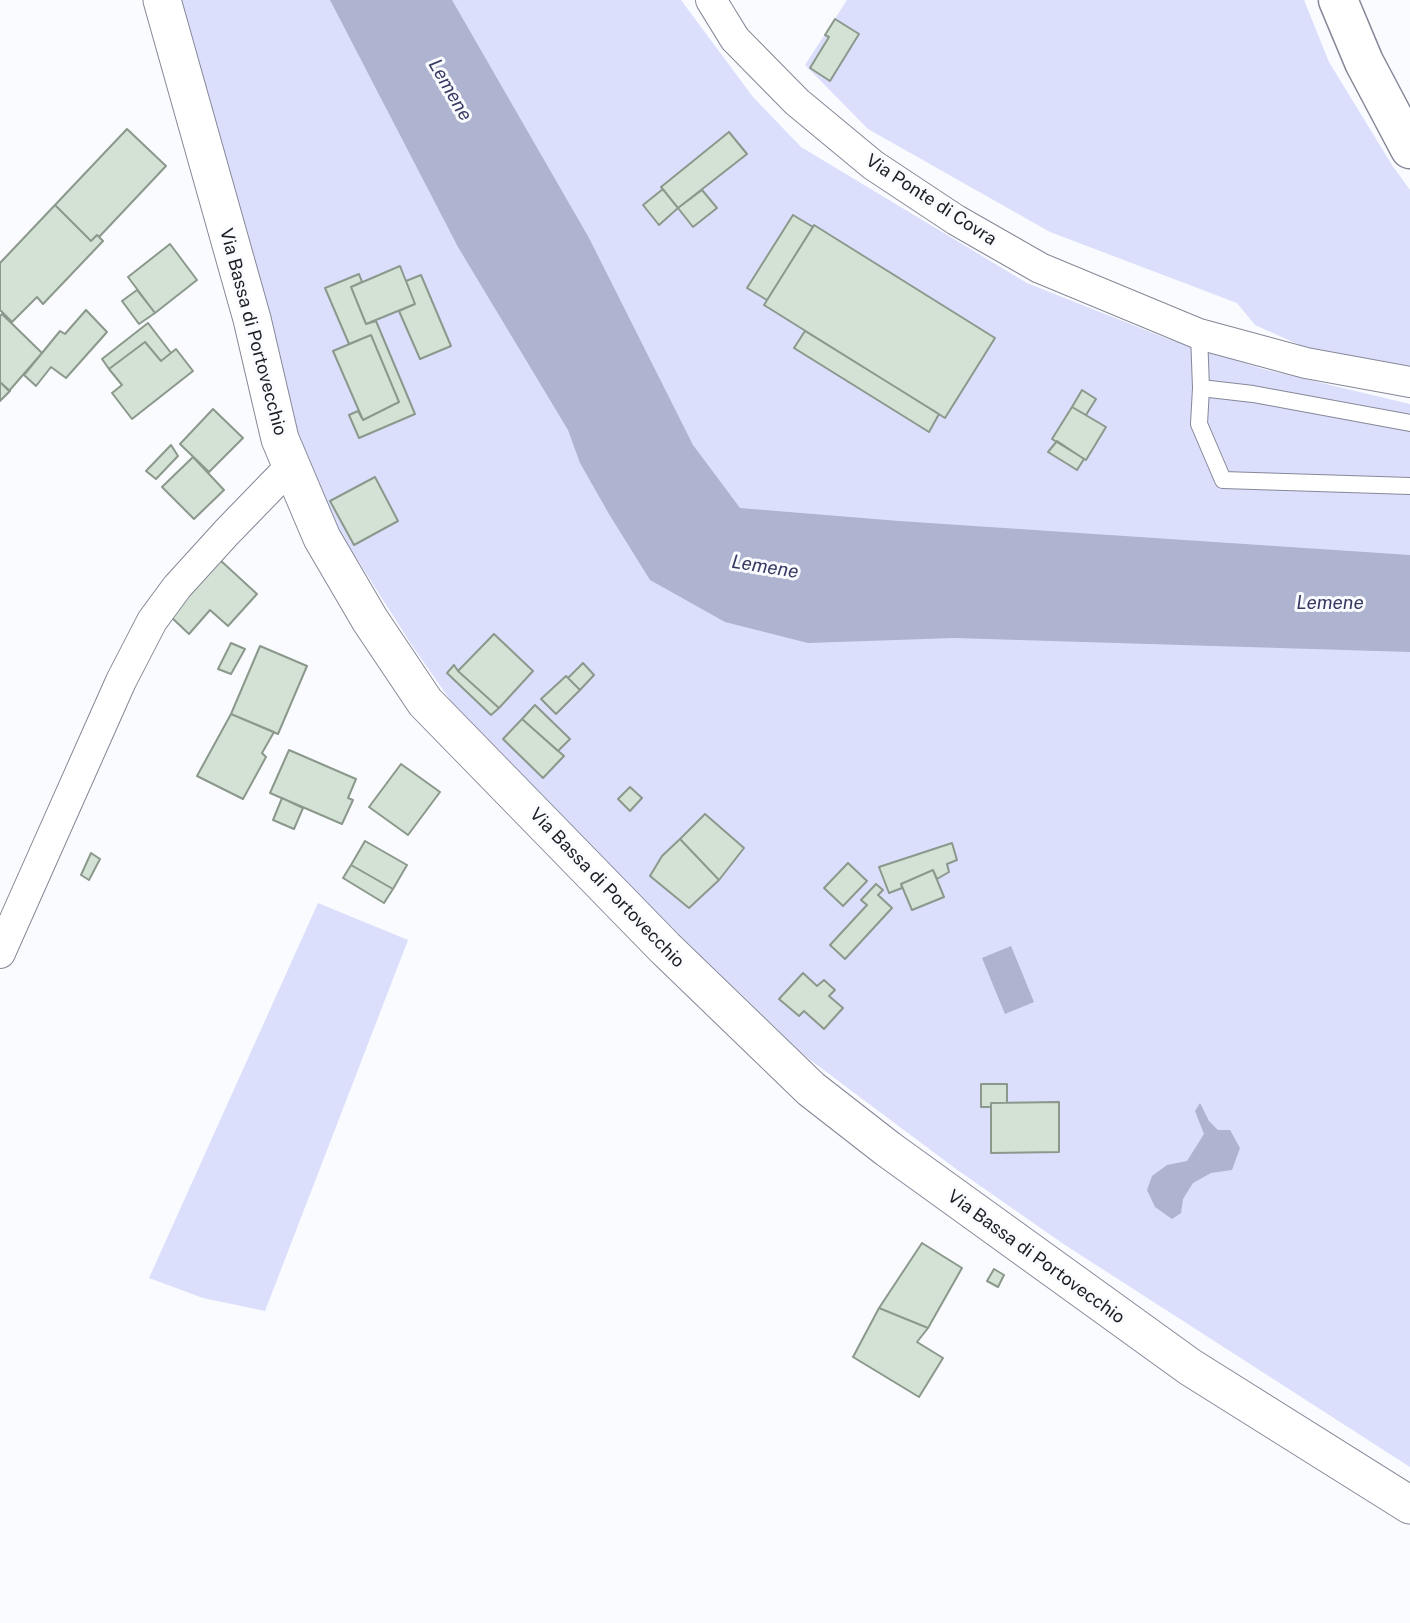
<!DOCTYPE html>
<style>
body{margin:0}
canvas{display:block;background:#fafbfe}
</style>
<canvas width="1410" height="1623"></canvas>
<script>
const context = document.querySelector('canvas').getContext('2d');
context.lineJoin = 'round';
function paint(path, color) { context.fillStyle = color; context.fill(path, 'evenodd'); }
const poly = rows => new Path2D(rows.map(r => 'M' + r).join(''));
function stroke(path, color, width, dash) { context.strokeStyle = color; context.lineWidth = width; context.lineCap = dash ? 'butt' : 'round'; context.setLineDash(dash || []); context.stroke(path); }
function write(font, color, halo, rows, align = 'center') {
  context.font = font + ' "Public Sans",sans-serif'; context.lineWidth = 6; context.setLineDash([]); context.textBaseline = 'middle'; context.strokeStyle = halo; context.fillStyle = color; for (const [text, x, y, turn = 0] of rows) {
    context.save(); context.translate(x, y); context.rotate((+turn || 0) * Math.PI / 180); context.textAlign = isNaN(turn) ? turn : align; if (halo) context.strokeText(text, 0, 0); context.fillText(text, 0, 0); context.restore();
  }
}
const green = poly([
 [172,0,681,0,753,97,801,147,1027,283,1168,339,1263,369,1410,404,1410,1467,1065,1245,956,1169,805,1056,531,791,462,717,411,644,329,515,299,437,283,386],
 [847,0,1304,0,1329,62,1392,165,1410,190,1410,369,1313,351,1255,325,1237,303,1050,232,868,129,805,65],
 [318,903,408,940,265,1311,203,1298,149,1278]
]);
const water = poly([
 [330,0,452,0,589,238,693,445,740,508,899,521,1410,555,1410,652,954,638,808,643,725,622,650,580,609,514,580,463,568,430,458,247],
 [1011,946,1034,1002,1005,1014,982,958],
 [1200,1103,1209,1121,1218,1130,1230,1130,1240,1148,1232,1170,1211,1173,1193,1183,1183,1199,1181,1213,1172,1219,1155,1207,1147,1190,1152,1176,1167,1165,1187,1161,1204,1134,1195,1111]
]);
const building = poly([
 [835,19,859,34,830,81,810,68,829,37,825,35,835,19],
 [127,129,166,166,99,237,97,235,91,241,55,205,127,129],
 [729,132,747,154,678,208,661,187,729,132],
 [663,189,678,208,659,225,643,205,663,189],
 [702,190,717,208,693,227,678,208,702,190],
 [55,205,91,241,97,235,103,241,43,304,37,297,12,322,0,310,0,263,55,205],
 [793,215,813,227,767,300,747,288,793,215],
 [814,225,995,338,945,418,764,305,814,225],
 [170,244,197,280,155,313,128,277,170,244],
 [400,266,415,304,366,324,351,287,400,266],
 [359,274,362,282,351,287,366,324,376,321,415,414,359,438,349,415,358,411,363,420,399,402,371,335,349,344,325,288,359,274],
 [421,275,451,346,420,359,399,311,415,304,406,281,421,275],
 [137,290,155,313,139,324,122,301,137,290],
 [86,310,107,332,66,378,51,367,36,386,24,375,60,331,65,334,86,310],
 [2,314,42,353,9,391,0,382,0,316,2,314],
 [148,323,171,353,161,361,145,342,109,369,102,359,148,323],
 [805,331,939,414,929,432,794,348,805,331],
 [371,335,399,402,363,420,333,351,371,335],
 [145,342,161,361,176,349,193,371,132,419,112,393,122,385,109,369,145,342],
 [0,382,10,391,0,401,0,382],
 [1082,390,1096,399,1086,415,1072,407,1082,390],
 [1072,407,1106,427,1086,460,1052,439,1072,407],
 [213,409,243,438,209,472,180,444,213,409],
 [1057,441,1084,459,1077,470,1048,452,1057,441],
 [171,445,178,456,156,479,146,471,171,445],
 [193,457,224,490,194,519,162,487,193,457],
 [375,477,398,521,354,545,330,501,375,477],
 [220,560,257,594,228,626,210,610,189,634,170,616,220,560],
 [494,634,533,671,499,708,458,671,494,634],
 [231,643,245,649,231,674,218,669,231,643],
 [260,646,307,666,278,734,231,714,260,646],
 [583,663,594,675,580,690,568,678,583,663],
 [454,665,458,671,499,708,491,715,447,673,454,665],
 [566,676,580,690,556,714,541,699,566,676],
 [535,705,570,739,558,751,522,719,535,705],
 [231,714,274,732,262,753,266,757,243,799,197,776,231,714],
 [522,719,564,756,543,778,503,739,522,719],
 [289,750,356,779,348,798,353,800,342,824,270,793,289,750],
 [401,764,440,792,408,835,369,807,401,764],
 [630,787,642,798,630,811,618,799,630,787],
 [282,798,303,808,294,829,273,820,282,798],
 [705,814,744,848,719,880,680,839,705,814],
 [680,839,719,880,689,908,650,876,662,856,680,839],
 [365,841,407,865,393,889,351,865,365,841],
 [952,843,957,860,947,864,949,872,937,879,933,870,901,884,902,888,889,893,879,867,952,843],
 [91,853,100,859,89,880,81,875,91,853],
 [848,863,867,881,843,906,824,888,848,863],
 [351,865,393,889,384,903,343,878,351,865],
 [933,870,944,897,912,910,901,884,933,870],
 [876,884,883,890,878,895,892,908,845,959,830,945,867,905,861,900,876,884],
 [803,973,817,986,824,980,835,990,829,996,843,1008,824,1029,804,1011,799,1016,779,999,803,973],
 [981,1084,1007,1084,1007,1103,991,1103,991,1107,981,1107,981,1084],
 [1059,1102,1059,1152,991,1153,991,1103,1059,1102],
 [922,1243,962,1268,928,1328,879,1308,922,1243],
 [994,1269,1004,1275,998,1287,987,1281,994,1269],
 [879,1308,928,1328,917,1342,943,1358,919,1397,853,1357,879,1308]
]);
const service = poly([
 [1199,334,1201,388,1199,424,1223,480,1410,486],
 [1201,388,1253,394,1410,423]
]);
const minor = poly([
 [711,0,735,39,797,102,873,165,956,220,1040,268,1199,334,1306,363,1410,382],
 [0,953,121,681,152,621,177,587,227,532,292,465]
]);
const tertiary = poly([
 [162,0,252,319,280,439,322,538,370,620,425,702,665,948,811,1089,888,1149,1190,1367,1410,1505]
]);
const primary = poly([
 [1338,0,1364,62,1410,149]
]);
const streetNames = [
 ["Via Ponte di Covra",931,200,33],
 ["Via Bassa di Portovecchio",253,332,75],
 ["Via Bassa di Portovecchio",607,888,46],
 ["Via Bassa di Portovecchio",1036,1257,36]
];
const waterNames = [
 ["Lemene",450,90,60],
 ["Lemene",765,567,9],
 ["Lemene",1330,603]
];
paint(green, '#dbdffc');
paint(water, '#aeb3cf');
paint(building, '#d4e2d5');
stroke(building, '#8b988c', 2);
stroke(service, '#868898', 18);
stroke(minor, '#868898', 32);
stroke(tertiary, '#868898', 39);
stroke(primary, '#868898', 41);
stroke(service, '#fff', 16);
stroke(minor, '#fff', 30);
stroke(tertiary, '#fff', 37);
stroke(primary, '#fff', 38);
write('18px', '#1d1e24', '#fafbfe', streetNames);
write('italic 19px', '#363962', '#fafbfe', waterNames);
</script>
